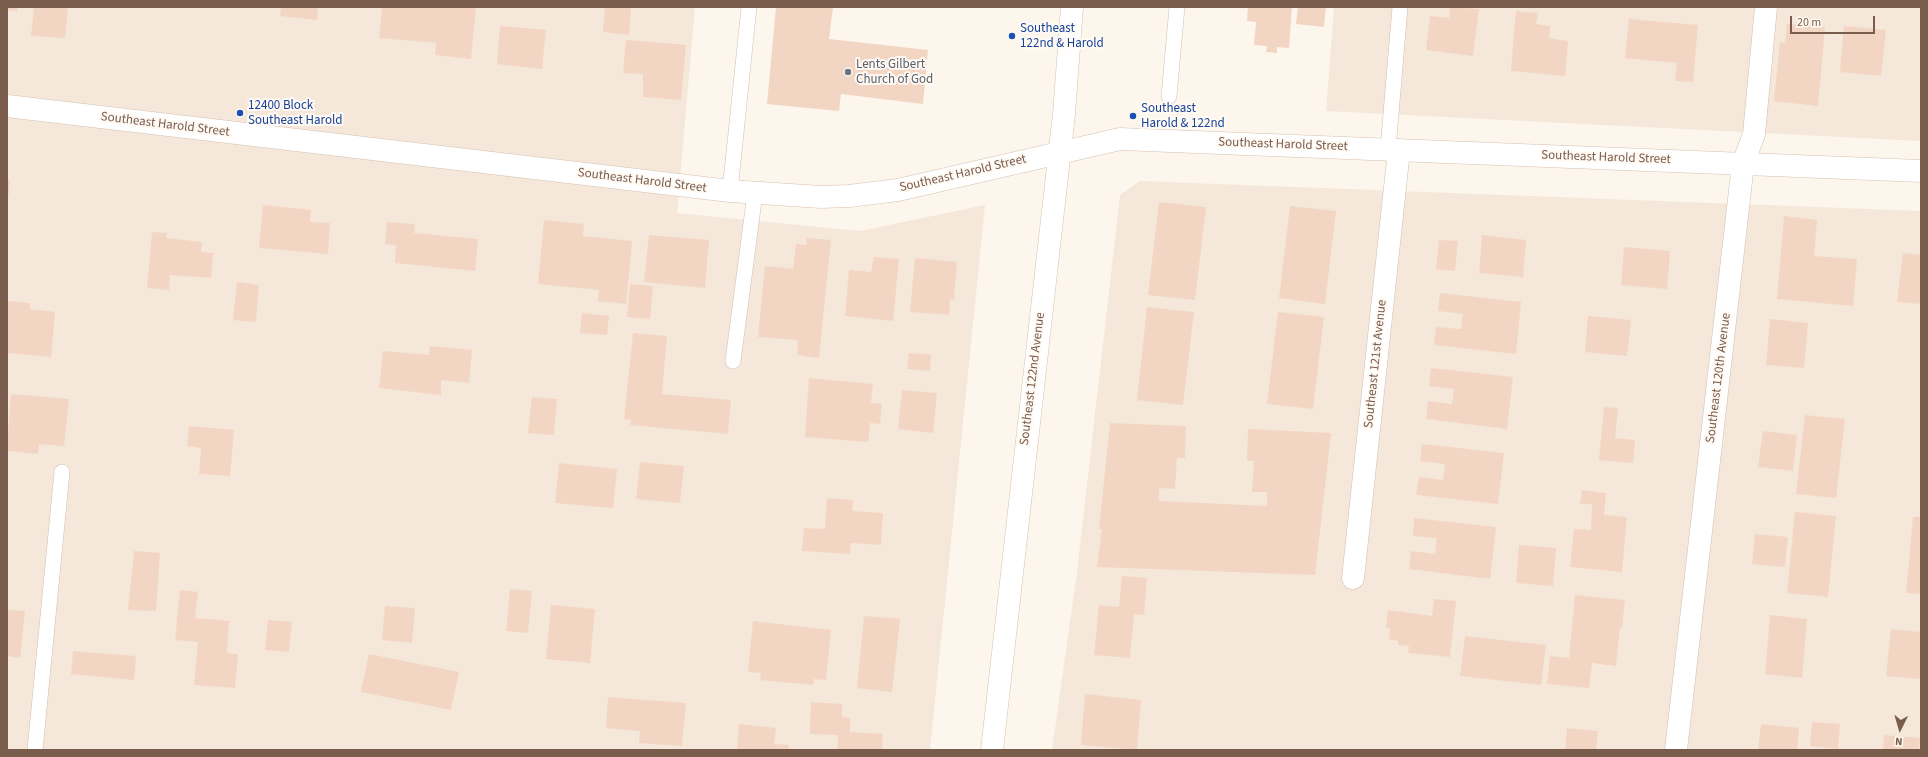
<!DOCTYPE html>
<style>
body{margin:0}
#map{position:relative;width:1928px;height:757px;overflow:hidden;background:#fdf6ec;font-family:"Source Sans 3",sans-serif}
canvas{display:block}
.frame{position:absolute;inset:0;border:8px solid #7a5c4d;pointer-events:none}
.north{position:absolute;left:1880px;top:709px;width:40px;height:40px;-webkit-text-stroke:3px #fffaf3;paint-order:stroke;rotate:185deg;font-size:11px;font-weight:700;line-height:16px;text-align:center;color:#7a5c4d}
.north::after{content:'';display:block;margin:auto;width:14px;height:18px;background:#7a5c4d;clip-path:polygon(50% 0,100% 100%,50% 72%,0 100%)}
.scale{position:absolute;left:1790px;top:16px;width:85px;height:18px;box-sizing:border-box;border:2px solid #7a5c4d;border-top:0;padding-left:5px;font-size:12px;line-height:14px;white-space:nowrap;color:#7a5c4d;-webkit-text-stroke:3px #fffaf3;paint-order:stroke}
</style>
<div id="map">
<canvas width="1928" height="757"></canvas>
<div class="frame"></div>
<div class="north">N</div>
<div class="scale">20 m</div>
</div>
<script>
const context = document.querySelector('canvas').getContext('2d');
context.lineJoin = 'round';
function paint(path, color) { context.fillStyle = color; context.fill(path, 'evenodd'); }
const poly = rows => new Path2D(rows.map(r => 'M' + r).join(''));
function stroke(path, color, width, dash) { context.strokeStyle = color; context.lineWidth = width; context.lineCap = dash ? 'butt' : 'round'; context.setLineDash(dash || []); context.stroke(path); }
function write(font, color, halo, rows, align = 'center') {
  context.font = font + ' "Source Sans 3",sans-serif'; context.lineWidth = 4; context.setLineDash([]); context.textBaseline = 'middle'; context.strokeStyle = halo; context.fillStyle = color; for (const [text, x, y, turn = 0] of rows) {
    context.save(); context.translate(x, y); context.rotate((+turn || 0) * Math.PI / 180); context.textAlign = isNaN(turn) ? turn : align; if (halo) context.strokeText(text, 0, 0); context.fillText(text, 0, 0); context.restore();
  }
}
const residential = poly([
 [7,7,695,7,677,213,860,231,985,205,930,750,7,750],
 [1334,7,1921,7,1921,141,1326,111],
 [1140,181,1921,211,1921,750,1052,750,1077,572,1120,195]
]);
const building = poly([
 [7,7,17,7,17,11,7,10],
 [34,7,68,7,65,38,31,36],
 [281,7,318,7,317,20,280,16],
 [382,7,476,7,471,59,435,55,436,43,379,38],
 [605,7,631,7,629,35,603,32],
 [776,7,833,7,829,39,928,50,923,104,841,94,839,111,767,104],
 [1248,7,1292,7,1289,48,1277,47,1277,53,1266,52,1267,46,1254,45,1256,22,1247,21],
 [1298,7,1326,7,1324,27,1296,24],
 [1450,7,1479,9,1473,56,1426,50,1430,16,1449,18],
 [1516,11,1538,13,1536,24,1550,26,1549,38,1568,41,1565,76,1511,71],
 [1629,19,1698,25,1693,82,1675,81,1677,63,1625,58],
 [1787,24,1825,27,1818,106,1774,101,1780,42,1785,43],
 [500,26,546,30,542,69,497,64],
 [1844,26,1886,30,1881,76,1840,72],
 [626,40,686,45,681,100,643,97,643,74,623,73],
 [7,180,10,181,8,199,7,199],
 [1159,202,1206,207,1195,300,1148,295],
 [263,205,311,210,310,222,330,223,328,254,259,248],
 [1290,206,1336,211,1325,304,1279,298],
 [1784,216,1817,220,1814,256,1857,259,1853,306,1777,299],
 [544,220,584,224,583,236,632,241,626,304,598,301,599,290,538,284],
 [387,222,415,224,414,233,478,239,475,271,395,263,396,245,385,244],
 [152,232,167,233,166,238,202,242,201,252,213,253,211,278,170,275,169,290,147,288],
 [649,235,709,240,705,288,644,282],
 [1482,235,1526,240,1523,277,1479,273],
 [807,238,831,240,819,358,797,355,798,340,758,337,765,266,793,269,796,244,806,245],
 [1439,240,1458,241,1455,271,1436,269],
 [1624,247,1670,251,1667,289,1621,285],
 [1903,253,1921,255,1921,304,1897,302],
 [874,257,899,259,893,321,845,316,849,270,871,272],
 [915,258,957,262,954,300,950,299,949,315,910,312],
 [237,282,259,285,256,322,233,320],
 [630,284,653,286,650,319,627,317],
 [1440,293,1521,302,1516,354,1434,345,1436,327,1461,329,1463,314,1438,311],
 [7,301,30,303,30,309,55,312,51,357,7,353],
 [1147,307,1194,312,1183,405,1137,400],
 [1278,312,1324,317,1313,409,1267,404],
 [582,313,609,316,607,335,580,333],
 [1588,316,1631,320,1627,356,1585,352],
 [1770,319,1808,323,1804,368,1766,365],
 [633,333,667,336,662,394,731,400,728,434,630,425,631,420,624,419],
 [430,346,472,350,469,383,441,380,441,395,379,388,383,351,429,355],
 [909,353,931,355,930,371,907,369],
 [1431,368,1513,377,1507,429,1426,419,1428,401,1452,404,1453,397,1454,389,1429,386],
 [809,378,873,384,871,403,882,404,880,424,870,423,868,442,805,437],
 [902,390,937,393,933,433,898,429],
 [11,394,69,399,64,446,39,444,38,454,7,451],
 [532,397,557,399,554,435,528,433],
 [1604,407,1618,408,1615,438,1635,440,1633,463,1599,460],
 [1805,415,1845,419,1836,498,1796,494],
 [1110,423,1186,426,1185,458,1177,458,1175,489,1159,488,1159,501,1267,506,1267,492,1252,492,1254,461,1247,461,1248,429,1331,433,1315,575,1097,567,1102,529,1099,529],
 [189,426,234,430,230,476,199,474,201,448,187,446],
 [1763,431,1797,435,1793,471,1758,467],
 [1422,444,1504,453,1498,504,1416,495,1419,477,1443,480,1445,464,1420,461],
 [640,462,684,466,680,503,636,499],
 [559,463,617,469,613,508,555,503],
 [1582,490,1606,493,1604,515,1627,517,1622,572,1570,567,1574,529,1591,530,1592,504,1580,504],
 [827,498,853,500,852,511,883,513,881,545,851,543,850,554,802,551,804,528,825,529],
 [1795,512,1836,516,1828,597,1787,593],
 [1913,517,1921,517,1921,594,1906,593],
 [1414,518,1496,527,1490,579,1409,569,1411,551,1435,554,1437,538,1413,536],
 [1755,534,1788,537,1785,567,1752,564],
 [1519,545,1556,548,1553,586,1516,583],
 [134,551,160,553,156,611,128,610],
 [1122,576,1147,578,1144,615,1134,614,1130,658,1094,655,1099,605,1119,607],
 [510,589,532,591,528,633,506,631],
 [180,590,198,592,195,618,229,621,227,653,238,654,235,688,194,685,198,642,175,640],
 [1575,595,1625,600,1622,628,1620,627,1616,666,1592,663,1589,688,1547,684,1550,656,1569,658],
 [1434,599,1456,601,1450,657,1408,653,1409,646,1398,645,1398,641,1389,639,1390,628,1386,628,1388,610,1432,616],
 [551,605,595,609,590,663,546,659],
 [385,606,415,608,412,643,382,640],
 [7,610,25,611,20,658,7,656],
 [1770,615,1807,619,1802,678,1765,674],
 [864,616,900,619,892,692,857,688],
 [268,620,292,622,289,652,265,650],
 [753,621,831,630,826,680,814,679,813,685,760,680,761,673,748,672],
 [1891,629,1921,632,1921,679,1886,676],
 [1465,636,1546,645,1541,685,1460,676],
 [73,651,136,656,134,680,71,674],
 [369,654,459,672,451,710,361,692],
 [1085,694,1141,700,1137,750,1081,745],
 [608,697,686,703,682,746,639,743,640,731,606,728],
 [811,702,842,704,842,717,850,718,850,732,883,734,882,750,837,750,838,735,810,734],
 [1812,722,1840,724,1838,749,1810,746],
 [739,724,776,728,774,744,789,745,788,750,737,750],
 [1761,724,1799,728,1797,750,1758,750],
 [1567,728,1598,731,1596,750,1565,750],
 [1884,735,1920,738,1919,750,1883,750]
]);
const lane = poly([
 [1169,96,1177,7],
 [1388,149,1400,7],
 [730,191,749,7],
 [733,361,755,193],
 [35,750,62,472]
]);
const street = poly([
 [1353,578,1399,150],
 [1676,750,1743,164,1754,134,1766,7]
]);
const secondary = poly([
 [7,106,730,191,821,197,849,196,898,190,1120,139,1921,171],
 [992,750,1064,114,1072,7]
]);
const markers = [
 [1012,36,4,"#1a4fb4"],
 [848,72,4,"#6b7280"],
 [240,113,4,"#1a4fb4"],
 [1133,116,4,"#1a4fb4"]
];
const transitNames = [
 ["Southeast",1020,29],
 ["122nd & Harold",1020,44],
 ["12400 Block",248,106],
 ["Southeast Harold",248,121],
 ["Southeast",1141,109],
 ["Harold & 122nd",1141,124]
];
const worshipNames = [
 ["Lents Gilbert",856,65],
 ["Church of God",856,80]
];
const streetNames = [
 ["Southeast Harold Street",165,125,7],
 ["Southeast Harold Street",1283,145,2],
 ["Southeast Harold Street",1606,158,2],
 ["Southeast Harold Street",963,174,-13],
 ["Southeast Harold Street",642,181,7],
 ["Southeast 121st Avenue",1376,364,-84],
 ["Southeast 120th Avenue",1719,378,-83],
 ["Southeast 122nd Avenue",1033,379,-83]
];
paint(residential, '#f5e8da');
paint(building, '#f3d5c3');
stroke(lane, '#d1beb0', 16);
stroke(street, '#d1beb0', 23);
stroke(secondary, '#d6c0b0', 23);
stroke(lane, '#fff', 15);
stroke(street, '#fff', 22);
stroke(secondary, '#fff', 22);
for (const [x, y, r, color] of markers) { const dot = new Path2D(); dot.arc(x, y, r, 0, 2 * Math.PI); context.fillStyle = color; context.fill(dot); stroke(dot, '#fffaf3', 1.5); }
write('13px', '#164399', '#fffaf3', transitNames, 'left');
write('13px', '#5b616d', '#fffaf3', worshipNames, 'left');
write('13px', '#7a5c4d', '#fffaf3', streetNames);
</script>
